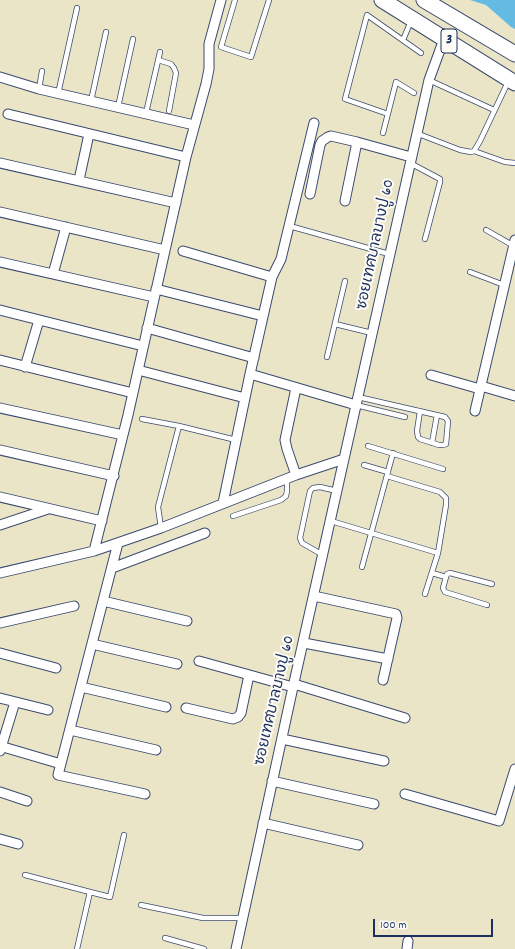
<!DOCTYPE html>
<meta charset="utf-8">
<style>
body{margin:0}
#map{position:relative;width:515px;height:949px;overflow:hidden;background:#ebe5c8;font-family:Dekko,sans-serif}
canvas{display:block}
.scale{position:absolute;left:373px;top:919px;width:120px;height:18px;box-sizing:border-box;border:2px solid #1b2f5e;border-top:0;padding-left:5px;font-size:12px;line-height:14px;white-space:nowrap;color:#1b2f5e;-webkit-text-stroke:3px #fdfcf7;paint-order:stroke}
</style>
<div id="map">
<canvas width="515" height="949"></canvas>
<div class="scale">100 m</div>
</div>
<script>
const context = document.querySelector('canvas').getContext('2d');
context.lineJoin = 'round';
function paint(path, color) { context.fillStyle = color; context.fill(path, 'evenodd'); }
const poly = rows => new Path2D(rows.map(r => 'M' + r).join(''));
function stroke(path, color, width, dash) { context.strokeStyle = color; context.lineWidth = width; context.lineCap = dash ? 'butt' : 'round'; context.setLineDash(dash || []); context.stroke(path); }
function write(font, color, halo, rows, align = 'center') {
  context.font = font + ' Dekko,"Playpen Sans Thai",sans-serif'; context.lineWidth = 4; context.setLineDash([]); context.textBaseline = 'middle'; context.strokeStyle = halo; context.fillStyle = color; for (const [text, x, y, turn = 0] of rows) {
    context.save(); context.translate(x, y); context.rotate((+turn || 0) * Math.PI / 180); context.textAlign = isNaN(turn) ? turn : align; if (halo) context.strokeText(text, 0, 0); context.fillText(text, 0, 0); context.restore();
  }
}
const water = poly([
 [470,0,515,0,515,29,511,27,486,5]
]);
const service = poly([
 [235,0,221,47,251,57,269,0],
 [403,40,411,21],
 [158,60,171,64,174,68,176,73,169,111],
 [429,80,494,110],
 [39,89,42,71],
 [58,94,77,8],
 [91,101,106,32],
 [118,107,133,39],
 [146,113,160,52],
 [388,114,345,99,367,15,421,53],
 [383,133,396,82,414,93],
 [416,133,460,150,471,152,474,151,480,141,508,82],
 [474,151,505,162,515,163],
 [410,163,440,179,440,182,425,239],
 [293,227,389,254],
 [486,230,514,246],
 [470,272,504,285],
 [335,324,372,333],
 [327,357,345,281],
 [358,397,445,417,448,421,446,444,443,445,439,445,420,439,418,437,417,431,420,411],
 [356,405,405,417],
 [142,419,179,426,236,440],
 [432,443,437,415],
 [368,446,443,469],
 [364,465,388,472],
 [387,476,440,492,446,498,446,505,438,553,425,594],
 [233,516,281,500,286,496,287,491,287,479],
 [331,521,438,553],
 [161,528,158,507,179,426],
 [323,555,302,543,300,538,310,491,313,488,320,487,337,491],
 [362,567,393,453],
 [432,573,446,577],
 [487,605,445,592,443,588,446,577,447,574,450,573,492,584],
 [25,875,90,892],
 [141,905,203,918,243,918],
 [165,938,204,949],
 [77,949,90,892,110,897,124,835]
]);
const minor = poly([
 [0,77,39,89,194,125],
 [8,114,186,157],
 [0,163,176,203],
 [79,180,89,134],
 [310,194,320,145,322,141,328,137,331,136,357,142,411,157],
 [345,201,357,142],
 [0,212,165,250],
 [183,251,272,277],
 [0,262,154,297],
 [53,274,66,227],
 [156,289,263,316],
 [0,310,143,346],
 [147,328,254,358],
 [0,360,133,393],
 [25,367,39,320],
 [138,370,245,398],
 [250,374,356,405],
 [431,375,480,389],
 [481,386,515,396],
 [296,388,285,440,287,449,296,475],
 [0,408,123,435],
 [475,411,515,240],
 [0,450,114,476],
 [0,497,102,521],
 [223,503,250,374,272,277,281,259,314,123],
 [0,525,48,509],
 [118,543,58,775,145,794],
 [94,551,128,415,186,157,206,84,209,69,209,44,221,0],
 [112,568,205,533],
 [0,573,94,551,161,528,296,475,344,459,429,80,444,39],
 [314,596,396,614,397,618,383,680],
 [103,601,187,621],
 [0,623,74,606],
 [304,643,388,659],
 [92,644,177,664],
 [0,653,56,668],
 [199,661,293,687],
 [294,684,405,718],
 [81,687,166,707],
 [0,698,48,710],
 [186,708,233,719,238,717,241,713,249,675],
 [70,730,156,750],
 [282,739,384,761],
 [0,746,61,764],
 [0,751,15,702],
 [272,781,374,804],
 [0,792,27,801],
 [405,794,499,821,515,769],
 [263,823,358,845],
 [0,839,18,844],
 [236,949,293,687,344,459],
 [407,949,408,941]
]);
const trunk = poly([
 [382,0,515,83],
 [424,0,515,54]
]);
const shields = [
 [449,41,16]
];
const shieldNames = [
 ["3",449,41]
];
const streetNames = [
 ["ซอยเทศบาลบางปู 60",377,245,-78],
 ["ซอยเทศบาลบางปู 60",276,701,-77]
];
paint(water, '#64bbe1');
stroke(service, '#3a4a6e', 6);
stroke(minor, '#3a4a6e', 11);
stroke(trunk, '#3a4a6e', 17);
stroke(service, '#fff', 4.5);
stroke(minor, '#fff', 9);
stroke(trunk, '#fff', 15);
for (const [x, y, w] of shields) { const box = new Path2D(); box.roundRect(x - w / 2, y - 12, w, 24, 3); context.fillStyle = '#fdfcf7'; context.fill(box); stroke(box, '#1b2f5e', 1); }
write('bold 14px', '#1b2f5e', null, shieldNames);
write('15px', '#1b2f5e', '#fdfcf7', streetNames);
</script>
